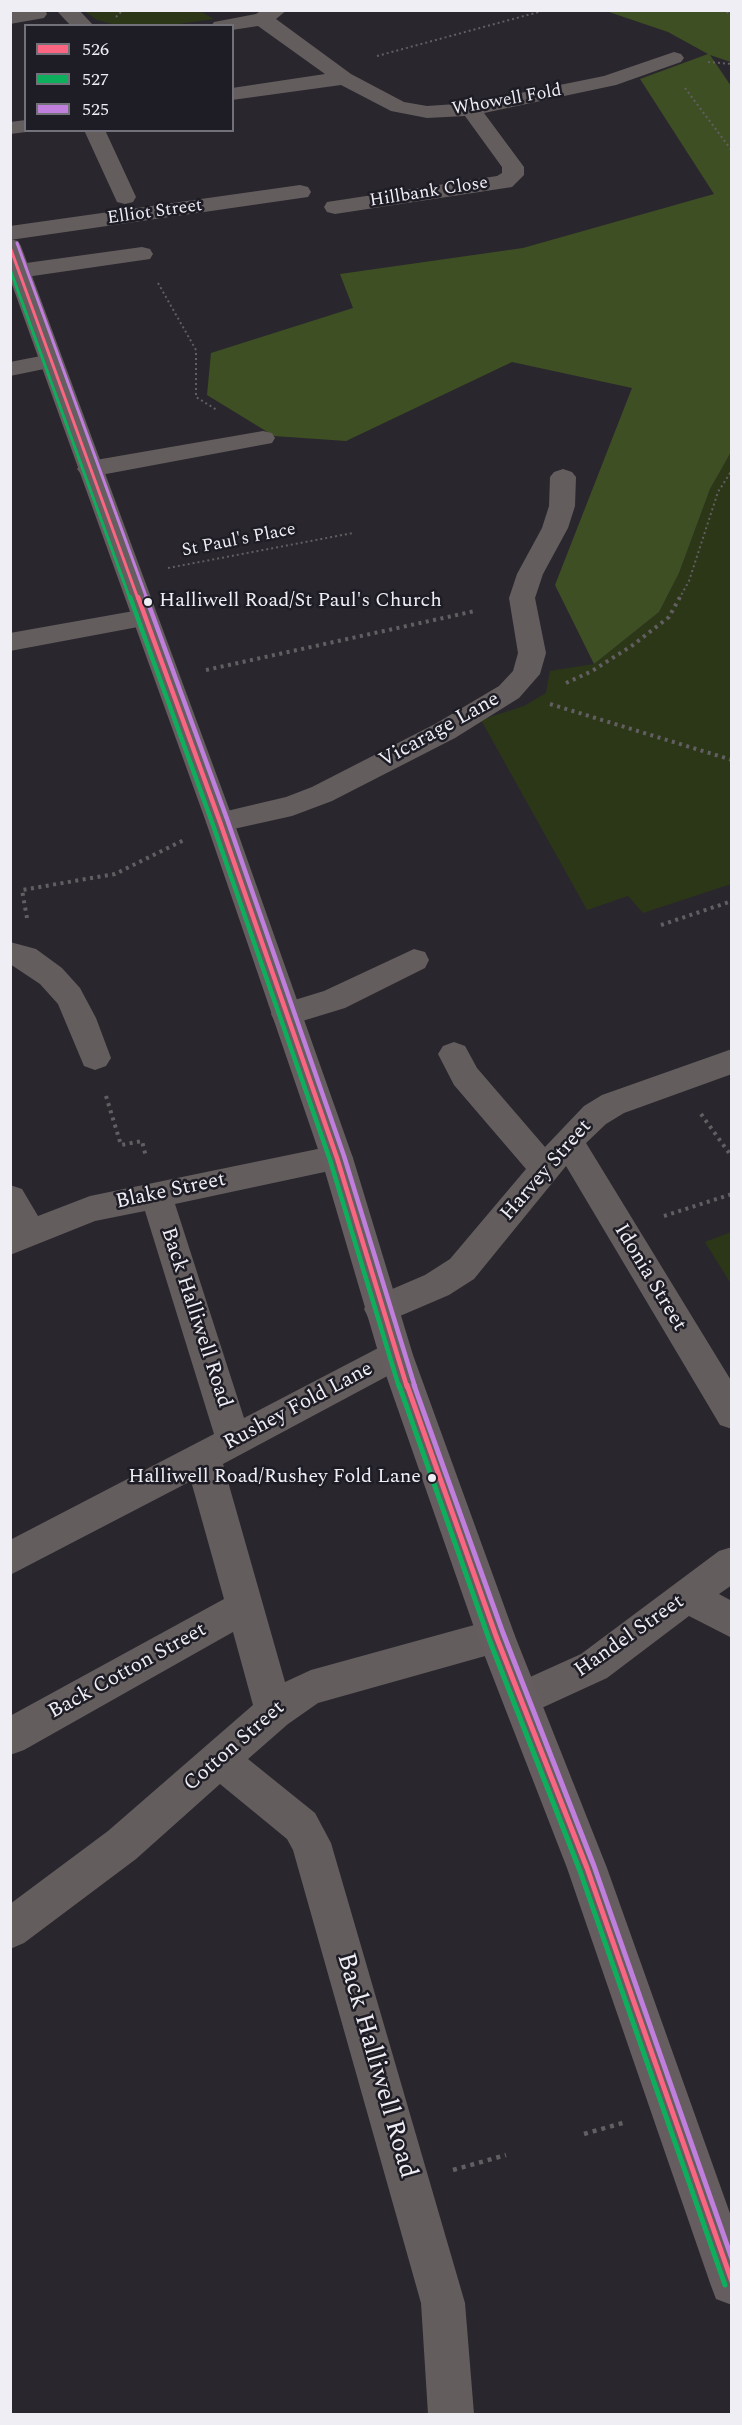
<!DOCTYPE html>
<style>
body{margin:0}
#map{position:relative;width:742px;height:2425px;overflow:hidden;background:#29272d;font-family:Spectral,serif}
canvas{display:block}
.frame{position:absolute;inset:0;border:12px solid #efeef5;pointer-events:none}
.legend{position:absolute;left:24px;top:24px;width:210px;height:108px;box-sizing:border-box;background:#1e1c25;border:2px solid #727078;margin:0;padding:8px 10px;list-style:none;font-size:18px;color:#efeef5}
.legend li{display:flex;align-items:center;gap:12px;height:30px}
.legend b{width:30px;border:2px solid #727078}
</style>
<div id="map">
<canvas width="742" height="2425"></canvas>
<div class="frame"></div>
<ul class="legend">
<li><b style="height:8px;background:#fa6682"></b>526</li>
<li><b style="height:8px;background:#0daf5c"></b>527</li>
<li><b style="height:8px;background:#c07fdc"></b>525</li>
</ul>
</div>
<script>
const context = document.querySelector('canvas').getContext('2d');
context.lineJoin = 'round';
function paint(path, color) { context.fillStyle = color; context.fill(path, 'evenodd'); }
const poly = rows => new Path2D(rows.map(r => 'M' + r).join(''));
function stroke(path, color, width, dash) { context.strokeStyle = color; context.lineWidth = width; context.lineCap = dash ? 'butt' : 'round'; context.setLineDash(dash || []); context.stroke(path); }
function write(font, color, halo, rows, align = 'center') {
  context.font = font + ' Spectral,serif'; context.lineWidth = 5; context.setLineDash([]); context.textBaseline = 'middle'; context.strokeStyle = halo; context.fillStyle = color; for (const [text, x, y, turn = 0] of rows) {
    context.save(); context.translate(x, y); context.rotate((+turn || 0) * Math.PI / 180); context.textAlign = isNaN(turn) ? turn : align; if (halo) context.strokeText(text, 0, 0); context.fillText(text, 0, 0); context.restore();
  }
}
const green = poly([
 [84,11,200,11,214,19,171,25,116,25,97,20],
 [731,452,731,884,643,913,628,896,587,910,481,720,524,706,546,693,550,671,594,664,659,612,679,573,710,489],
 [731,1232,732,1232,731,1284,705,1242]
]);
const forest = poly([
 [606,11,731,11,731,62,710,55,731,86,731,452,710,489,679,573,659,612,594,664,555,585,632,388,512,362,346,441,274,436,207,395,211,353,353,308,340,274,523,248,714,194,640,79,708,54,668,32]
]);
const pathFar2 = poly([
 [717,10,726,11,732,17],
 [116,17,123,10],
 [377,56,546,10],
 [708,62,732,64],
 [685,88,732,151],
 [158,283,196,350,196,397,217,410],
 [168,568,353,533],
 [679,599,689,581,718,492,732,470]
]);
const pathFar1 = poly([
 [206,670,475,611],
 [566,683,592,671,633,645,669,617,680,597],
 [550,704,732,760],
 [27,918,22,890,115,874,184,840],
 [661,925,732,901],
 [106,1096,121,1145,142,1141,146,1157],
 [701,1114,732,1157],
 [664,1216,732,1194]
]);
const path = poly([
 [584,2134,626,2122],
 [453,2170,506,2155]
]);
const minor = poly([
 [20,10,45,10,47,14,44,18,10,24,10,12,20,10],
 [56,10,79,10,94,26,71,26,56,10],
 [262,10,287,10,276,19,351,74,404,102,427,106,471,103,604,76,674,52,681,54,684,58,681,62,616,85,484,113,524,167,524,175,512,187,335,214,327,212,324,207,327,202,497,176,502,173,502,167,465,116,427,118,391,111,341,85,232,100,232,88,325,74,258,26,232,30,232,26,211,26,214,22,256,14,262,10],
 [26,120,26,130,34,131,10,134,10,122,26,120],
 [84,130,105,130,136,197,133,202,125,204,117,202,84,130],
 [300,185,308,187,311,192,308,197,10,240,10,226,300,185],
 [142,247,150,249,153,254,150,259,19,278,10,275,11,266,19,264,142,247],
 [51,354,59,356,63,361,59,366,10,376,10,362,51,354],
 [263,431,272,433,275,438,272,443,90,477,81,474,77,469,81,464,90,461,263,431],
 [563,469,572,472,576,477,575,506,568,528,543,574,535,598,546,653,540,674,519,698,455,738,332,801,292,816,220,832,210,829,206,822,210,815,286,797,312,787,435,724,499,686,513,671,518,653,509,598,517,574,542,528,549,506,550,477,554,472,563,469],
 [145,609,154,612,158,618,154,624,10,651,10,633,145,609],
 [10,942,36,949,62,968,80,988,96,1018,111,1058,106,1066,95,1070,84,1066,58,1004,40,984,10,964,10,942],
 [414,949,425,952,429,960,425,968,345,1008,286,1026,275,1022,271,1014,275,1006,324,991,414,949],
 [454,1042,465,1046,477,1068,545,1147,584,1106,602,1095,732,1049,732,1074,624,1113,606,1124,586,1143,732,1382,732,1429,720,1425,566,1166,474,1279,449,1295,393,1319,381,1323,369,1319,364,1309,369,1299,425,1275,450,1259,526,1169,454,1085,438,1054,443,1046,454,1042],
 [337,1145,348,1149,353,1158,348,1167,175,1204,244,1418,384,1345,396,1341,408,1345,413,1355,408,1365,223,1464,285,1682,311,1670,496,1619,509,1624,515,1636,509,1648,496,1653,318,1703,288,1724,248,1759,315,1813,331,1843,465,2303,474,2414,428,2414,421,2303,293,1850,287,1839,220,1784,136,1859,24,1943,10,1949,10,1904,108,1831,253,1705,233,1632,24,1750,10,1755,10,1716,224,1599,191,1481,10,1575,10,1540,214,1434,145,1211,95,1221,10,1255,10,1185,22,1189,38,1216,90,1196,337,1145],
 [732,1547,732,1585,719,1594,732,1601,732,1638,689,1616,607,1678,522,1717,508,1711,503,1699,508,1687,581,1654,719,1551,732,1547]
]);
const major = poly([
 [10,239,18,241,21,246,234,822,353,1158,413,1355,515,1636,607,1868,732,2219,732,2305,716,2299,710,2283,567,1868,477,1636,379,1355,321,1158,206,822,10,279,10,239]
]);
const bus1Far2 = poly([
 [10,247,138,599]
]);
const bus1Far1 = poly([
 [138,597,220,822,337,1158,407,1387]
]);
const bus1 = poly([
 [407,1385,496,1636,587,1868,732,2282]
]);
const bus2Far2 = poly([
 [10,269,130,599]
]);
const bus2Far1 = poly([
 [130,597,213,825,330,1160,399,1387]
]);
const bus2 = poly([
 [399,1385,489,1639,580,1871,725,2285]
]);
const bus3Far2 = poly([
 [17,243,147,599]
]);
const bus3Far1 = poly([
 [146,597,227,819,344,1156,415,1387]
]);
const bus3 = poly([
 [414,1385,503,1633,594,1866,732,2259]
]);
const markers = [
 [148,602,5,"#efeef5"],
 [432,1478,5,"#efeef5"]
];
const farStreetnames = [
 ["Whowell Fold",507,101,-10],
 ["Hillbank Close",429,193,-9],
 ["Elliot Street",155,213,-8],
 ["St Paul's Place",239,541,-11]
];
const busNames = [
 ["Halliwell Road/St Paul's Church",159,602],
 ["Halliwell Road/Rushey Fold Lane",421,1478,"right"]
];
const streetNames = [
 ["Vicarage Lane",440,731,-29],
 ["Harvey Street",547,1171,-49],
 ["Blake Street",171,1192,-12],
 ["Idonia Street",649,1278,59],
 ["Back Halliwell Road",195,1318,72],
 ["Rushey Fold Lane",299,1407,-28],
 ["Handel Street",630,1637,-35],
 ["Back Cotton Street",128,1672,-29],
 ["Cotton Street",235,1747,-41]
];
const nearStreetnames = [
 ["Back Halliwell Road",375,2066,74]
];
paint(green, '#2c3718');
paint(forest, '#3f4f24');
stroke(pathFar2, '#635e62', 2, [2, 3]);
stroke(pathFar1, '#635e62', 4, [3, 4.5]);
stroke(path, '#635e62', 4.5, [4, 5]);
paint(minor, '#645d5e');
paint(major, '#655d60');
stroke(bus1Far2, '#fa6682', 3);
stroke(bus1Far1, '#fa6682', 4.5);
stroke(bus1, '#fa6682', 5);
stroke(bus2Far2, '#0daf5c', 3);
stroke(bus2Far1, '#0daf5c', 4.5);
stroke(bus2, '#0daf5c', 5);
stroke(bus3Far2, '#c07fdc', 3);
stroke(bus3Far1, '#c07fdc', 4.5);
stroke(bus3, '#c07fdc', 5);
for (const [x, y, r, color] of markers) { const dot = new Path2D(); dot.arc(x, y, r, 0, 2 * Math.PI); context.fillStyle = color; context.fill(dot); stroke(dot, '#1e1c25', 2); }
write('18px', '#efeef5', '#1e1c25', farStreetnames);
write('20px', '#efeef5', '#1e1c25', busNames, 'left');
write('21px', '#efeef5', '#1e1c25', streetNames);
write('26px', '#efeef5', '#1e1c25', nearStreetnames);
</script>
